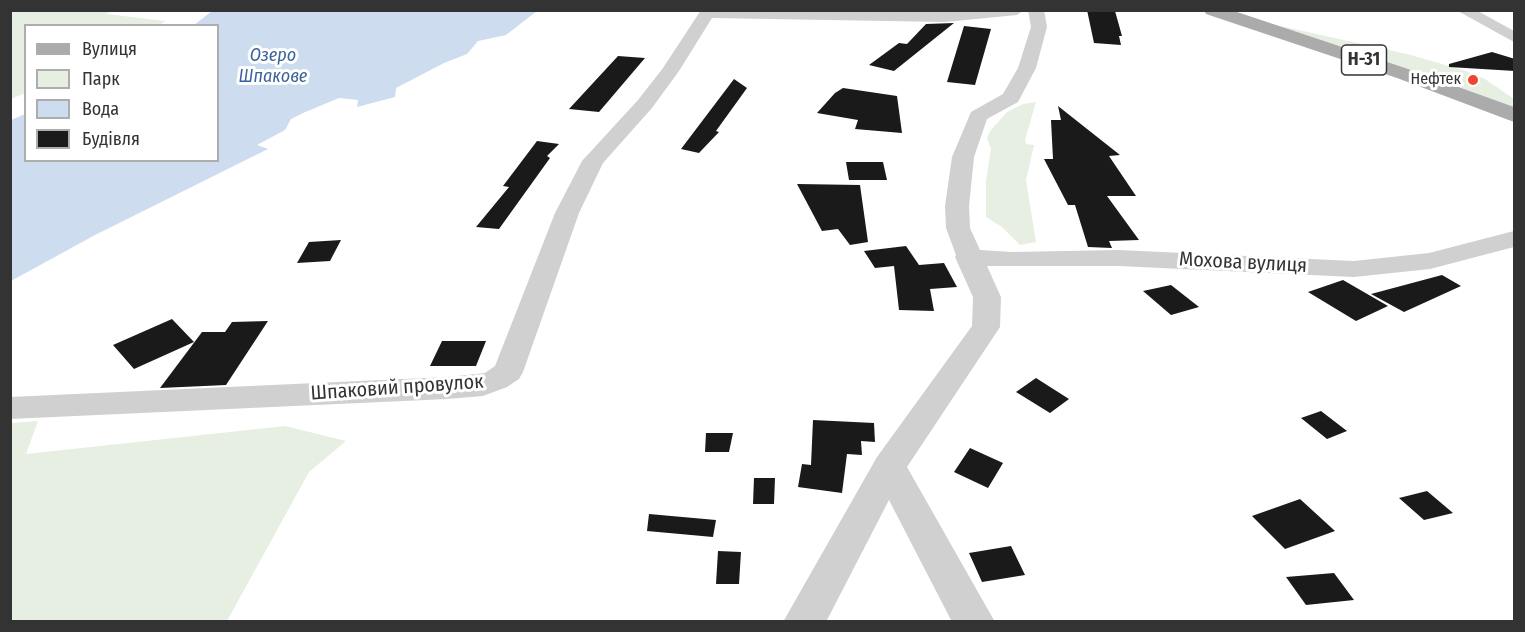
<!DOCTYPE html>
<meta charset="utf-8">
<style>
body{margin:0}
#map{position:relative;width:1525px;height:632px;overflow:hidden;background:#fff;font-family:"Fira Sans Condensed",sans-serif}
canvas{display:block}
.frame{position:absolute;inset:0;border:12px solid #333;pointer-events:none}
.legend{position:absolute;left:24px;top:24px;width:195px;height:138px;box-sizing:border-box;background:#fff;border:2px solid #adadad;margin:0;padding:8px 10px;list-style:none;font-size:18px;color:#333}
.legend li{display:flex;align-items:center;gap:12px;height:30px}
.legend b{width:30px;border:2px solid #adadad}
</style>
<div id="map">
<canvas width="1525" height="632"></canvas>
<div class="frame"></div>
<ul class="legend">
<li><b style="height:8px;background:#ababab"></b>Вулиця</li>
<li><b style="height:16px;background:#e6efe1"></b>Парк</li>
<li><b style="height:16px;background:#cddcef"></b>Вода</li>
<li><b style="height:16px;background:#1a1a1a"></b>Будівля</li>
</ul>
</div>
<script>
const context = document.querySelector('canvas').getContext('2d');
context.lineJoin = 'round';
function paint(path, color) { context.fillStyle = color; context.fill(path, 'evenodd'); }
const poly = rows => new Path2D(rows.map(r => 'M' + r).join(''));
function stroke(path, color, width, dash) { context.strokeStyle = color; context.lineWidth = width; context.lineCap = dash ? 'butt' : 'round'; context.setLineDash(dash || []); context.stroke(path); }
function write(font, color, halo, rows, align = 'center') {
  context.font = font + ' "Fira Sans Condensed",sans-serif'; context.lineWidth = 6; context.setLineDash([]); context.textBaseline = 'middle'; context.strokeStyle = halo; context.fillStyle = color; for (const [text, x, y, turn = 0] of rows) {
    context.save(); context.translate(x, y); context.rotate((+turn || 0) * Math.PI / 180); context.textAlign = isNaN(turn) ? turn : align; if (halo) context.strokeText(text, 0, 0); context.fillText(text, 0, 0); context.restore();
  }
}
const green = poly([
 [10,11,113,11,106,14,166,21,157,26,26,26,25,93,11,99],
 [1249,19,1411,55,1466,71,1485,79,1514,99,1514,110,1423,76],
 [1036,102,1025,140,1026,144,1034,145,1026,180,1036,242,1020,245,1002,227,986,217,986,181,991,149,987,138,990,131,1007,112,1023,104],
 [38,421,26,454,285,426,346,441,309,472,227,621,11,621,11,423]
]);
const water = poly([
 [212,11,537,11,506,35,478,41,467,54,444,63,396,88,395,97,357,107,358,100,339,98,303,113,291,119,285,130,257,145,268,149,95,235,11,281,11,120,25,114,26,160,218,160,218,26,194,25]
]);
const building = poly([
 [1087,10,1115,11,1122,36,1119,36,1121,45,1094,43],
 [954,23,894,71,869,65,899,43,907,44,926,24],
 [964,26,991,29,975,85,947,82],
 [1492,52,1515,59,1515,71,1449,67,1449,64],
 [618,56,645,58,599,112,569,109],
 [734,79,747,88,716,131,719,132,699,153,681,149],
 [843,88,897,96,902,133,855,129,858,120,817,113,835,93],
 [1058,106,1120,155,1109,156,1136,196,1107,196,1139,240,1109,241,1112,248,1088,247,1075,205,1068,205,1044,159,1053,159,1051,120,1061,120],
 [537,141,559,144,547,156,550,158,499,229,476,227,509,187,503,186],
 [846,162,883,162,887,180,849,180],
 [797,184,860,185,868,242,850,245,838,229,822,231],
 [341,240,330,261,297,263,309,242],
 [906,246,919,265,944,263,957,287,930,289,934,311,899,310,894,266,875,268,864,251],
 [1442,275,1461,286,1404,312,1371,294],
 [1343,280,1388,306,1356,321,1308,292],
 [1171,285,1199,307,1171,315,1143,291],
 [172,319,194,342,134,369,113,345],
 [268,321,226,385,160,388,202,332,225,332,232,322],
 [442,341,486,341,476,366,430,366],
 [1036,378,1069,399,1050,413,1016,392],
 [1321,411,1347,431,1327,439,1301,418],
 [813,420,874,423,875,442,861,441,862,455,847,454,842,493,798,487,802,464,811,465],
 [706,433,733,433,729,452,705,452],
 [970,448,1003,463,988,488,954,472],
 [754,478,775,478,774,504,753,504],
 [1427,491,1453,513,1424,520,1399,498],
 [1300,499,1335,531,1285,549,1252,516],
 [649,514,716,520,713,537,647,531],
 [1011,546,1025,575,982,582,969,553],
 [718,551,741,552,739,584,716,584],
 [1334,573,1354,600,1306,605,1286,577]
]);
const minor = poly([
 [701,10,945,12,1024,10,1017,15,945,22,712,18,679,71,652,108,603,163,579,213,523,372,519,379,507,387,483,396,447,399,10,419,10,397,447,377,485,373,495,366,555,213,582,161,638,100,663,68,701,10],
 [1028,10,1044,10,1047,27,1036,68,1018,102,987,119,974,157,969,206,970,228,980,250,1012,252,1119,250,1354,261,1429,253,1514,231,1514,247,1430,269,1354,277,1119,266,987,266,1001,297,1000,327,907,467,995,622,952,622,889,500,826,622,783,622,877,457,972,326,973,297,955,257,956,255,946,228,945,206,952,157,971,112,1003,94,1018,68,1031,27,1028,10],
 [1456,10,1476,10,1514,31,1514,42,1456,10]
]);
const major = poly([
 [1204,10,1231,10,1411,70,1514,107,1514,122,1397,78,1206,14,1204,10]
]);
const markers = [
 [1473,80,6,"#ee4631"]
];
const farPoinames = [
 ["Нефтек",1461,80]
];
const farWaternames = [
 ["Озеро",273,56],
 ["Шпакове",273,77]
];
const shields = [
 [1364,60,45]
];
const shieldNames = [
 ["Н-31",1364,60]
];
const streetNames = [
 ["Мохова вулиця",1243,263,3],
 ["Шпаковий провулок",397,388,-4]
];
paint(green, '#e6efe1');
paint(water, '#cddcef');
paint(building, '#1a1a1a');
paint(minor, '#d0d0d0');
paint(major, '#ababab');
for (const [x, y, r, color] of markers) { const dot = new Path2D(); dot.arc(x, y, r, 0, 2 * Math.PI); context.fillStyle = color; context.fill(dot); stroke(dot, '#fff', 2); }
write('16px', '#333', '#fff', farPoinames, 'right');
write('italic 18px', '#3b649b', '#fff', farWaternames);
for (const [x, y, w] of shields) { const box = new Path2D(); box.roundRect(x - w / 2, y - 15, w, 30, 4.5); context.fillStyle = '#fff'; context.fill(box); stroke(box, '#333', 1.5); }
write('bold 18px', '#333', null, shieldNames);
write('20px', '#333', '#fff', streetNames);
</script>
